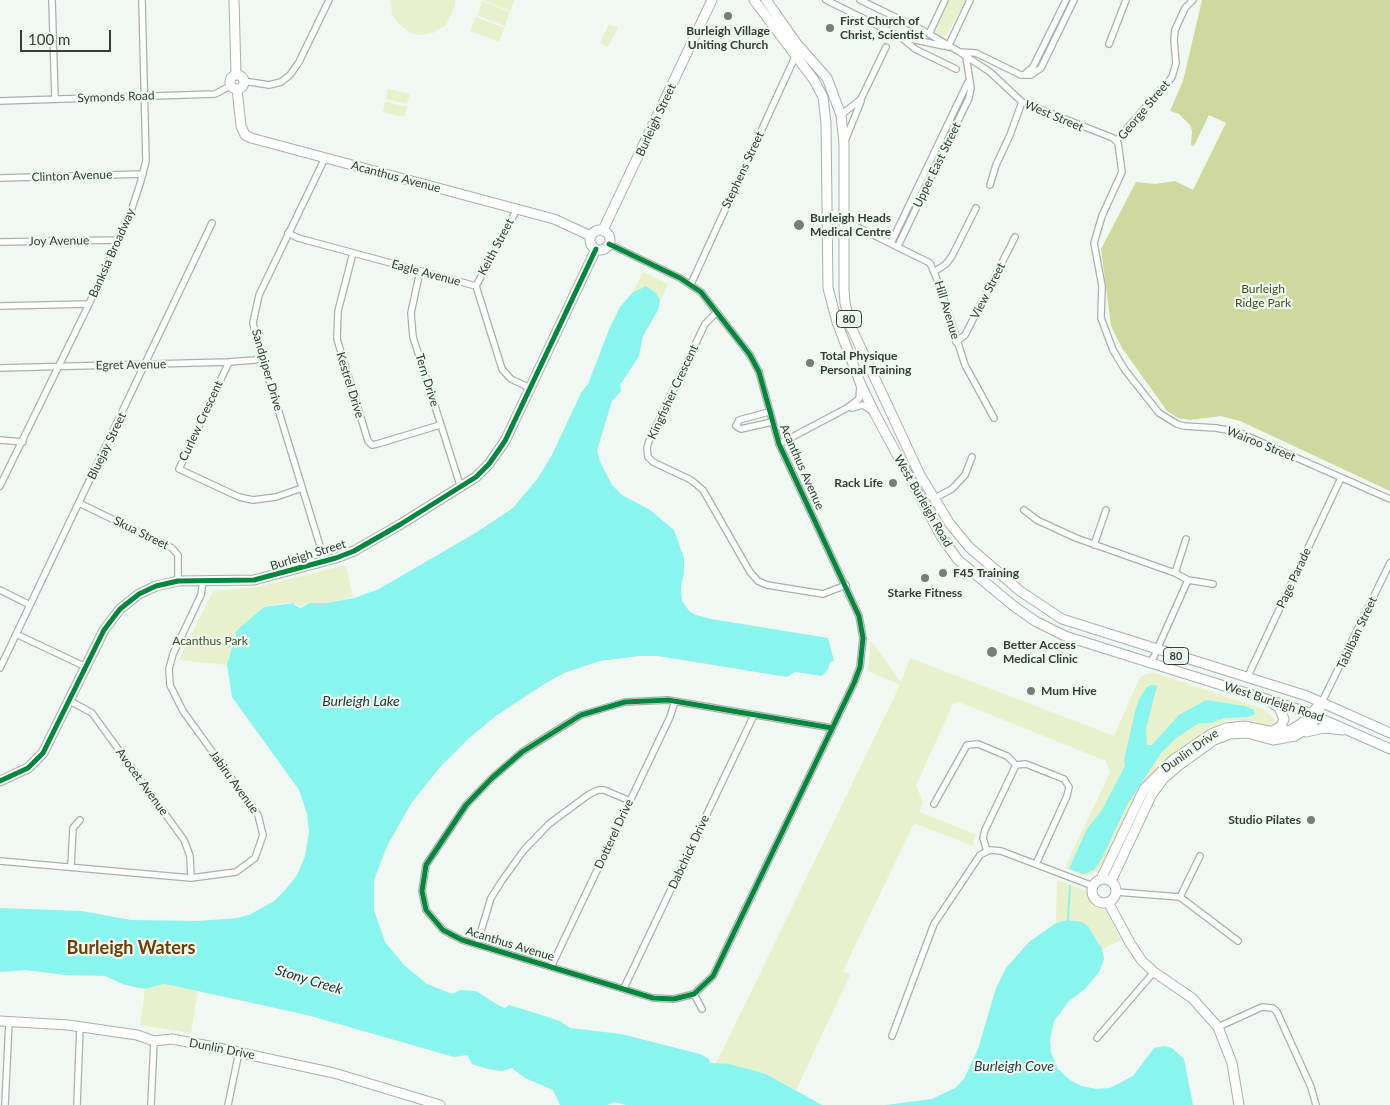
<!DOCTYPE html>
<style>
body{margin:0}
#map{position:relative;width:1390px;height:1105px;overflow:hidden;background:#f0f8f1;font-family:Lato,sans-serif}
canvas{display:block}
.scale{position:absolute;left:20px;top:30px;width:91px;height:22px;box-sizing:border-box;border:2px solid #363c38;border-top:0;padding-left:6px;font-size:15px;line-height:18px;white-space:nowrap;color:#363c38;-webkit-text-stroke:4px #ecfbef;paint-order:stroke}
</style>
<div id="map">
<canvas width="1390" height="1105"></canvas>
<div class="scale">100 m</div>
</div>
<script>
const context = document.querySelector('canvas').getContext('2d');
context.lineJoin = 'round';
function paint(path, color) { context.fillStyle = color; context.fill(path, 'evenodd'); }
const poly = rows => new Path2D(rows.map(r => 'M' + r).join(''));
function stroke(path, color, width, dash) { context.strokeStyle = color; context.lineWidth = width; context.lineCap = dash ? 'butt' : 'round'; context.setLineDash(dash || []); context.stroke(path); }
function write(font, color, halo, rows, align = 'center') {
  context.font = font + ' Lato,sans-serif'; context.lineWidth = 4.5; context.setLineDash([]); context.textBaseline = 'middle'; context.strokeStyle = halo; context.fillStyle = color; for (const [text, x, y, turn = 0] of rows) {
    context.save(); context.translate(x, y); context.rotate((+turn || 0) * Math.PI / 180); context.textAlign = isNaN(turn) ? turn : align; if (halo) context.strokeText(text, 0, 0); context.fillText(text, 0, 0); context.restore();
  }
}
const green = poly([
 [390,0,455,0,455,5,446,25,433,33,422,35,411,33,398,23,392,14],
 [482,0,515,0,510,11],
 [949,0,965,0,947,35,944,37,937,34,936,27],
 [482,1,510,12,505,26,477,15],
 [476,17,504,28,499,42,470,31],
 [609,24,618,28,608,47,600,43],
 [388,89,410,94,407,104,386,99],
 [385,102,407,107,404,117,383,112],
 [643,272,668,284,660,301,657,294,638,290,632,293],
 [346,565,353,597,327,603,310,603,301,606,293,603,283,603,264,607,237,630,227,665,179,660,213,591,256,587],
 [871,641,901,682,910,658,1114,736,1140,677,1152,672,1263,709,1275,719,1274,723,1269,725,1247,720,1226,720,1203,736,1142,786,1100,871,1084,876,1065,868,1110,772,1106,761,959,702,953,704,916,785,923,803,919,812,975,834,973,846,914,823,843,971,850,975,796,1090,766,1074,730,1064,716,1064,900,685,868,671],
 [1057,880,1086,891,1092,905,1105,909,1121,940,1102,949,1088,926,1082,922,1068,920,1056,923],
 [163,984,198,990,191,1033,140,1025,145,989]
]);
const forest = poly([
 [1202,0,1390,0,1390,491,1240,421,1221,416,1190,420,1178,418,1167,411,1122,348,1111,326,1101,249,1136,182,1155,184,1175,181,1193,190,1226,123,1209,115,1194,146,1191,145,1192,131,1190,125,1179,114,1170,111,1183,81]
]);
const water = poly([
 [646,286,657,294,660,301,658,310,643,336,639,356,620,385,621,391,612,401,597,450,600,462,612,485,622,495,650,510,674,530,684,558,684,573,681,586,682,601,690,612,696,615,711,619,828,638,834,661,830,662,828,669,822,676,795,672,787,677,658,656,639,656,600,661,564,673,546,683,497,715,468,739,441,766,412,802,387,846,374,880,374,910,385,942,404,965,427,984,452,994,461,990,476,991,498,1005,505,1008,509,1005,532,1012,560,1021,570,1028,621,1034,700,1054,709,1059,710,1063,730,1064,766,1074,822,1105,626,1105,615,1102,607,1105,560,1105,553,1090,525,1078,512,1068,502,1071,488,1069,472,1064,467,1055,454,1057,307,1015,175,986,163,984,145,989,125,985,105,976,66,975,25,970,0,972,0,908,82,911,131,920,197,921,238,918,251,914,274,901,286,889,297,875,305,856,309,832,307,814,299,790,232,697,227,665,237,630,264,607,294,603,294,605,301,608,310,603,327,603,354,598,379,589,477,532,513,508,538,478,552,455,581,393,588,384,610,327,620,307,632,293],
 [1151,685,1157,686,1146,729,1147,745,1152,745,1179,715,1206,700,1245,706,1254,710,1255,714,1248,717,1224,718,1211,723,1199,723,1176,738,1161,753,1127,805,1101,860,1094,870,1084,874,1069,869,1087,829,1102,810,1125,766,1124,760,1135,712,1139,699,1146,688],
 [1068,920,1082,922,1088,926,1102,949,1104,959,1099,972,1085,989,1069,1001,1054,1021,1050,1039,1051,1053,1058,1069,1070,1080,1081,1086,1097,1089,1110,1088,1133,1076,1154,1048,1164,1046,1172,1048,1184,1059,1193,1105,886,1105,932,1099,955,1088,964,1079,978,1049,996,988,1006,968,1029,942,1056,923]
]);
const stream = poly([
 [1068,920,1070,886]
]);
const street = poly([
 [52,0,55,99],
 [826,0,901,37,944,46],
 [860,0,924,31,958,51,990,72,1022,102,1113,138,1118,143,1122,172,1102,216,1094,243,1102,286,1101,318,1113,350,1125,370,1159,413,1177,424,1184,426,1216,428,1238,432,1390,499],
 [929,34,945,0],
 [902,38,915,49,956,69],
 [1109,44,1126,0],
 [948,47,970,0],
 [960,52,976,53,1021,75,1031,75,1041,68,1074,0],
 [1026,73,1033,67,1066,0],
 [244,81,269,85,281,82,290,75,299,62,329,0],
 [0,101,215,94,230,86],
 [841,115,861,99,886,47],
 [845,141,861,101],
 [1116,141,1172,77,1176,63,1174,40,1175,30,1185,8,1193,0],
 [325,158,259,295,253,323,258,344,325,562],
 [0,178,143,174],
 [990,185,996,165,1010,135,1022,102],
 [843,220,930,263,939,284,965,365,994,418],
 [288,233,298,238,476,286,502,369,511,379,530,388],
 [0,242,119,240],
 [891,243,968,82],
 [609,244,680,278,701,292,750,355,759,372,779,444,859,616,863,638,860,667,854,683,713,976,694,994,674,999,653,998,462,940,443,930,426,910,422,891,426,865,466,805,492,778,522,752,581,715,625,702,668,700,832,728],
 [898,246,969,98,971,88,966,57],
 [353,253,338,311,337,339,368,441,372,445,377,444,440,425],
 [420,271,411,313,413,337,461,488],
 [934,272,946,264,952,256,976,208],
 [691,284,795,57],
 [476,286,517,209],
 [0,306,89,304],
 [717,312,705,324,649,441,647,448,648,457,653,462,691,480,703,490,750,572,758,581,767,585,823,594,846,585],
 [956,342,965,335,1015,237],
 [229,362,179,469,239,497,253,500,276,497,302,488],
 [0,368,229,362,255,360,262,357],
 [852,408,863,405,872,411],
 [769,412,739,420,736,426,741,429,772,422],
 [0,440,23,442],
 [779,444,847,408,859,399,860,386],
 [0,486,89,304,129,217,140,184,146,161,142,0],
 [933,499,952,489,965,475,972,457],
 [79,503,172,548,178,555,178,581],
 [1024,510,1037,520,1076,538,1175,573,1188,580,1213,584],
 [1094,545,1106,510],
 [1175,573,1186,539],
 [0,590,30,605],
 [16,634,86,667],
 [1151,663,1188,580],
 [0,668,212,223],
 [1247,678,1341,478],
 [70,701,92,713,184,840,190,856,191,878],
 [1322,702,1390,563],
 [934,804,967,745,978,744,1007,756,1016,765],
 [987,851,983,838,985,830,1016,765,1026,764,1064,779,1069,787,1067,796,1036,864],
 [0,861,191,878,236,872,255,858,263,835,258,815,183,711,170,685,169,669,173,654,201,595,203,581],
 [71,866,73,828,80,820],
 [1116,892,1180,897,1238,941],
 [1180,897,1200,856],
 [477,944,491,898,501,882,524,850,549,824,588,795,598,790,604,790,630,801],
 [551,967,670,717,675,701],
 [624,988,754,715],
 [694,994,702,1009],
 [1218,1027,1262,1007,1273,1008,1277,1012,1311,1087,1316,1105],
 [892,1036,934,924,980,855,990,850,1001,851,1093,886],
 [1097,1038,1154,972],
 [5,1105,9,1022],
 [77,1105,80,1027],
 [151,1105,154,1041],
 [228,1105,239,1052]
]);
const secondary = poly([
 [234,0,236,74],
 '230 82a7 7 0 1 1 14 0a7 7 0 1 1-14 0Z',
 [237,89,241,126,245,135,251,138,554,219,591,236],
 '590 240a10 10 0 1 1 20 0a10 10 0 1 1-20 0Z',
 [603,230,712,0],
 [1271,702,1279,708,1284,719,1281,726,1271,732],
 [1306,732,1324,728,1343,730],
 [0,781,28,768,43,753,104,630,120,609,139,594,156,586,178,581,254,580,336,558,354,551,401,524,476,477,489,464,505,441,596,249],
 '1092 891a12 12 0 1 1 24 0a12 12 0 1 1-24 0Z',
 [1101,879,1144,789,1173,760,1211,734,1226,728,1244,726,1274,732,1291,730,1302,723,1322,702],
 [1111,881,1152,794,1164,778,1178,766,1214,740,1230,734,1247,733,1273,740,1295,736,1311,726,1320,709],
 [1108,902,1130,943,1142,961,1154,972,1192,998,1218,1027,1232,1063,1239,1105],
 [0,1021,68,1025,137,1035,154,1041,172,1039,209,1046,334,1073,440,1105]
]);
const primary = poly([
 [754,0,814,80,823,97,826,123,828,288,837,322,861,385,874,412,941,536,958,560,1015,607,1035,621,1065,636,1304,711,1390,749],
 [766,0,797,44,827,78,841,115,844,144,844,289,845,303,851,327,920,475,950,524,969,547,1020,591,1062,619,1307,696,1390,733]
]);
const cycleway = poly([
 [609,244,680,278,701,292,750,355,759,372,779,444,859,616,863,638,860,667,854,683,713,976,694,994,674,999,653,998,462,940,443,930,426,910,422,891,426,865,466,805,492,778,522,752,581,715,625,702,668,700,832,728],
 [0,781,28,768,43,753,104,630,120,609,139,594,156,586,178,581,254,580,336,558,354,551,401,524,476,477,489,464,505,441,596,249]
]);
const markers = [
 [728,16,5,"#777e79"],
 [830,28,5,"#777e79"],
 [799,225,6,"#777e79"],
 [810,363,5,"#777e79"],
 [893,483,5,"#777e79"],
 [943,573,5,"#777e79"],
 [925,578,5,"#777e79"],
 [992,652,6,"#777e79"],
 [1031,691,5,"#777e79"],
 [1311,820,5,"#777e79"]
];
const shields = [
 [849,319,25],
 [1176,656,25]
];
const shieldNames = [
 ["80",849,319],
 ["80",1176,656]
];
const poiNames = [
 ["First Church of",840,21],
 ["Christ, Scientist",840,35],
 ["Burleigh Village",728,31,"center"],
 ["Uniting Church",728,45,"center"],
 ["Burleigh Heads",810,218],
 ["Medical Centre",810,232],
 ["Total Physique",820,356],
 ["Personal Training",820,370],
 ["Rack Life",883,483,"right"],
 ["F45 Training",953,573],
 ["Starke Fitness",925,593,"center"],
 ["Better Access",1003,645],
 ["Medical Clinic",1003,659],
 ["Mum Hive",1041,691],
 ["Studio Pilates",1301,820,"right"]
];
const streetNames = [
 ["Symonds Road",116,97,-2],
 ["George Street",1144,110,-50],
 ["West Street",1054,116,23],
 ["Burleigh Street",656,120,-65],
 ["Upper East Street",937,165,-64],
 ["Stephens Street",743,170,-65],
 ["Clinton Avenue",72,176,-2],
 ["Acanthus Avenue",396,177,15],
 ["Joy Avenue",59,241,-1],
 ["Keith Street",496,247,-62],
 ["Banksia Broadway",112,253,-66],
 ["Eagle Avenue",426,273,15],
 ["View Street",988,291,-63],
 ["Hill Avenue",947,310,73],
 ["Egret Avenue",131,365,-1],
 ["Sandpiper Drive",267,370,74],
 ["Tern Drive",427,380,73],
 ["Kestrel Drive",350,385,73],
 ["Kingfisher Crescent",673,392,-65],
 ["Curlew Crescent",201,421,-65],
 ["Wairoo Street",1261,444,22],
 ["Bluejay Street",107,446,-64],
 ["Acanthus Avenue",802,467,66],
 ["West Burleigh Road",923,501,60],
 ["Skua Street",141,533,26],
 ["Burleigh Street",308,555,-17],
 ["Page Parade",1294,578,-65],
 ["Tabilban Street",1357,633,-65],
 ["West Burleigh Road",1274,702,18],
 ["Dunlin Drive",1190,751,-35],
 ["Avocet Avenue",142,782,54],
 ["Jabiru Avenue",234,782,54],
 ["Dotterel Drive",614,834,-65],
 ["Dabchick Drive",689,852,-65],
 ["Acanthus Avenue",510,944,17],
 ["Dunlin Drive",222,1049,11]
];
const parkNames = [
 ["Burleigh",1263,289],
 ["Ridge Park",1263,303],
 ["Acanthus Park",210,641]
];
const waterNames = [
 ["Burleigh Lake",361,701],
 ["Stony Creek",309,980,17],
 ["Burleigh Cove",1014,1066]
];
const districtNames = [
 ["Burleigh Waters",131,948]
];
paint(green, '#e8f1cb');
paint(forest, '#cfd99e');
paint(water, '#8af4ef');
stroke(stream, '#8af4ef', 2);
stroke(street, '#aab0ab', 8);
stroke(secondary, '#aab0ab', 11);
stroke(primary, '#aab0ab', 11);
stroke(street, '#fdfefd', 5.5);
stroke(secondary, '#fdfefd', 9);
stroke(primary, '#fdfefd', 9);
stroke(cycleway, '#00873e', 5);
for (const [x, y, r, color] of markers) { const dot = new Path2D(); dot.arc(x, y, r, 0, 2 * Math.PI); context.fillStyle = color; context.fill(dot); stroke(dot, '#ecfbef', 2); }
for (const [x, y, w] of shields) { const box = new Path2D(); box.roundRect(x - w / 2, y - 8.5, w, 17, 4); context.fillStyle = '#ecfbef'; context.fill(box); stroke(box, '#363c38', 1); }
write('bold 11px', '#363c38', null, shieldNames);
write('bold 12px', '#363c38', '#ecfbef', poiNames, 'left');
write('12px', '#363c38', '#ecfbef', streetNames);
write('12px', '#484d23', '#ecfbef', parkNames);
write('italic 14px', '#223b3a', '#ecfbef', waterNames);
write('bold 18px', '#723900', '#ecfbef', districtNames);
</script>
